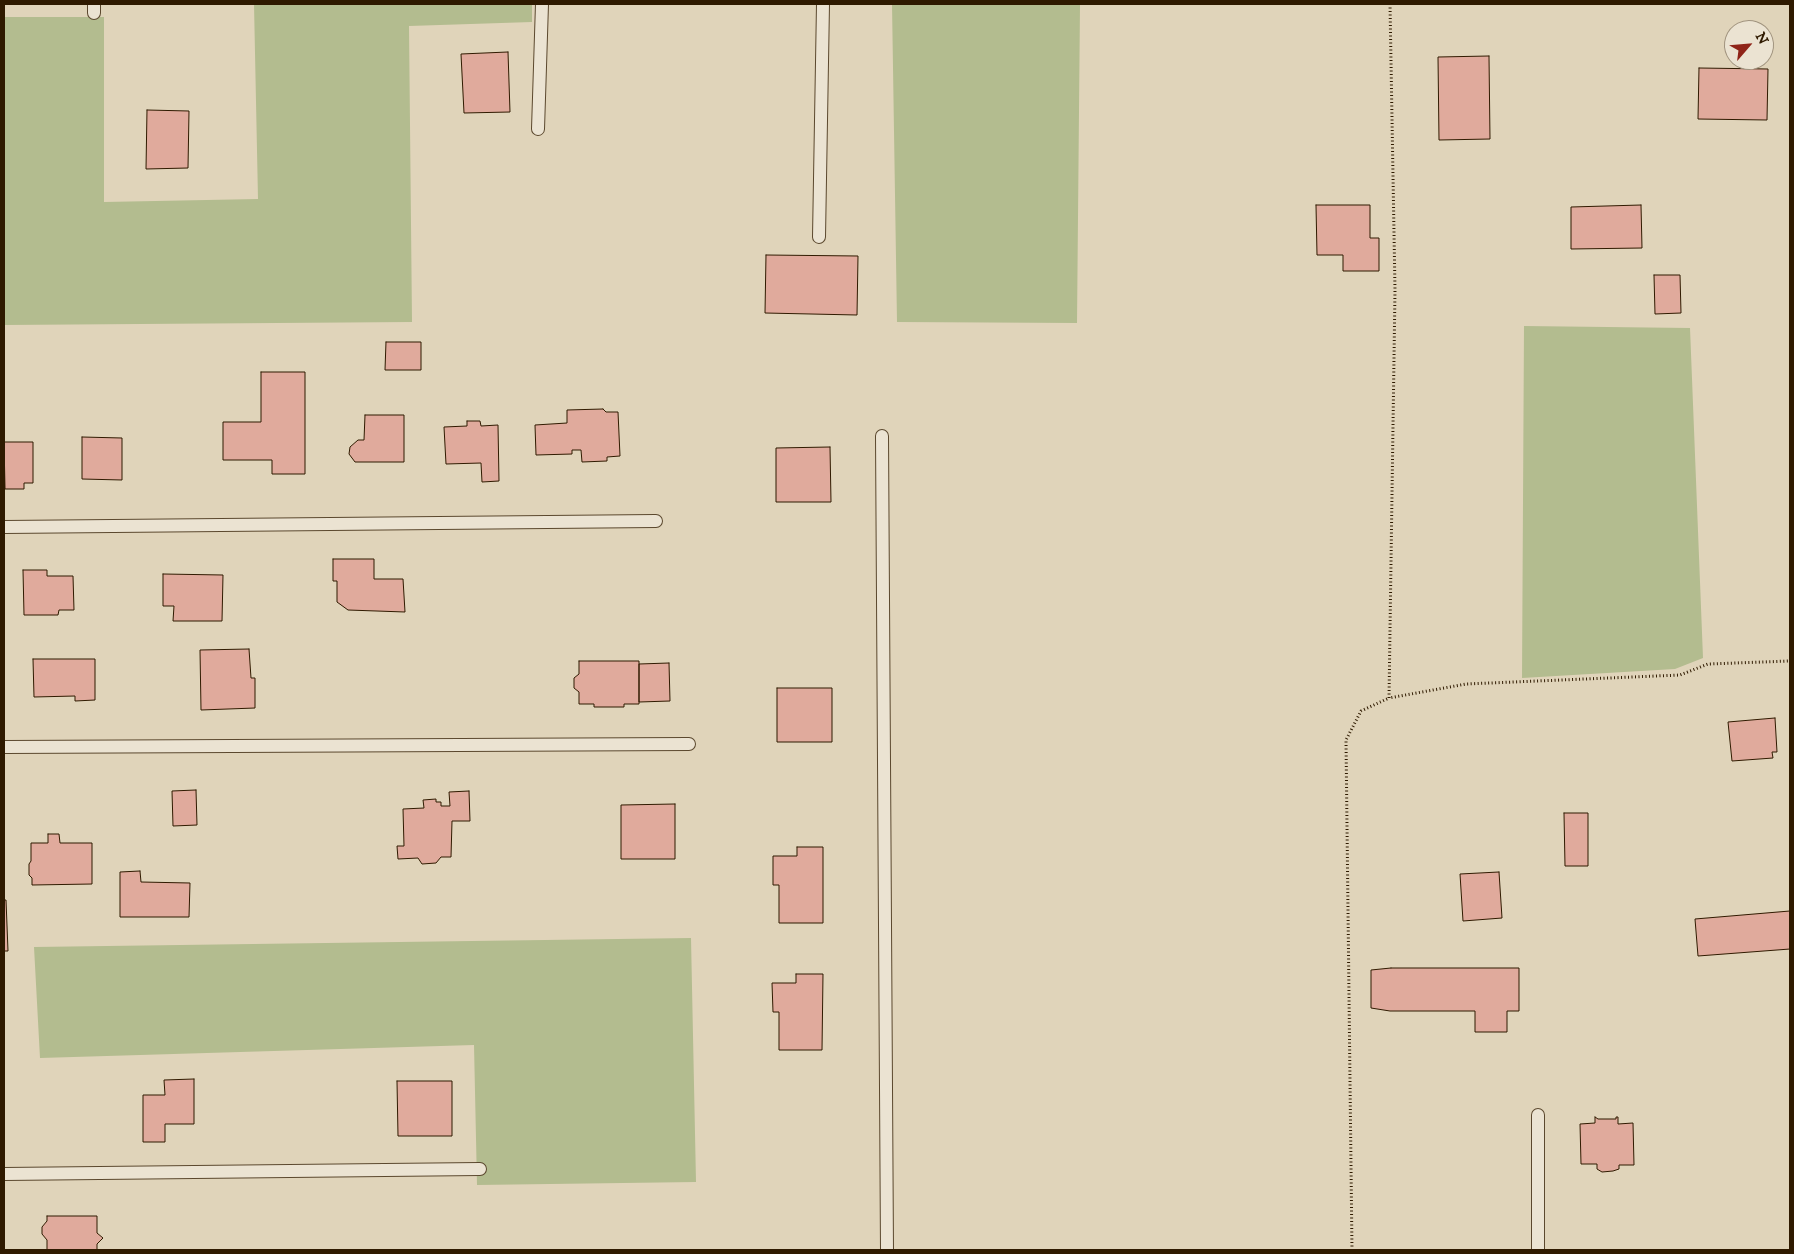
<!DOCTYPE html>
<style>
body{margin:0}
#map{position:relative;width:1794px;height:1254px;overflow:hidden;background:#e0d4ba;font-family:"IM FELL DW Pica",serif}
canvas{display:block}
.frame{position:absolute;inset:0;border:5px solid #2f1a00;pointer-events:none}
.north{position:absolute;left:1724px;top:20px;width:50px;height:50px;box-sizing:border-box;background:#ebe3d2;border:1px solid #a0937e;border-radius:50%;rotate:63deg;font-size:14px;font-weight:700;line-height:20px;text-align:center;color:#2f1a00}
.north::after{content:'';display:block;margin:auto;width:18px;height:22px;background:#8f2418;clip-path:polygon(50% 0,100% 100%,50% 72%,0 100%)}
</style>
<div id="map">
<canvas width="1794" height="1254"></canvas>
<div class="frame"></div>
<div class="north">N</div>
</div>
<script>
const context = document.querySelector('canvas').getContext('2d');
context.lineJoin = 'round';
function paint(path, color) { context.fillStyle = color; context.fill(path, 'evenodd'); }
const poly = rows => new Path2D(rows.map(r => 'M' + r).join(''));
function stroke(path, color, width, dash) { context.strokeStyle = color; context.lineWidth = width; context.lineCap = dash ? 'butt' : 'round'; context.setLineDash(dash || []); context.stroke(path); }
const green = poly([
 [254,4,532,4,532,22,409,26,412,322,4,325,4,17,104,17,104,202,258,199],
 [892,4,1080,5,1077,323,897,322],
 [1524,326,1690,328,1703,658,1675,669,1522,678],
 [691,938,696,1182,477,1185,474,1045,40,1058,34,947]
]);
const building = poly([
 [508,52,510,112,464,113,461,54,508,52],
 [1489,56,1490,139,1439,140,1438,57,1489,56],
 [1699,68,1768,69,1767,120,1698,119,1699,68],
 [147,110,189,111,188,168,146,169,147,110],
 [1316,205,1370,205,1370,238,1379,238,1379,271,1343,271,1343,255,1317,255,1316,205],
 [1641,205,1642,248,1571,249,1571,207,1641,205],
 [766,255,858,256,857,315,765,313,766,255],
 [1654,275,1680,275,1681,313,1655,314,1654,275],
 [386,342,421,342,421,370,385,370,386,342],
 [261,372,305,372,305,474,272,474,272,460,223,460,223,422,261,422,261,372],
 [603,409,606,412,618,412,620,456,607,457,607,461,582,462,581,450,572,450,572,454,536,455,535,425,567,423,567,410,603,409],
 [365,415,404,415,404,462,355,462,349,454,350,447,358,440,364,440,365,415],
 [467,421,480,421,481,426,498,425,499,481,482,482,481,463,446,464,444,427,467,426,467,421],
 [82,437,122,438,122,480,82,479,82,437],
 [4,442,33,442,33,483,24,483,24,489,5,489,4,442],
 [830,447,831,502,776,502,776,448,830,447],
 [333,559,374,559,374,579,403,579,405,612,348,610,337,602,337,581,333,581,333,559],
 [23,570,47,570,47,576,73,576,74,610,59,610,58,615,24,615,23,570],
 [163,574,223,575,222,621,173,621,174,606,163,606,163,574],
 [249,649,251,678,255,678,255,708,201,710,200,650,249,649],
 [33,659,95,659,95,700,75,701,75,696,34,697,33,659],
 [579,661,639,661,639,704,624,704,624,707,594,707,594,704,579,704,579,692,574,688,574,678,579,674,579,661],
 [669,663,670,701,639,702,639,664,669,663],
 [777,688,832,688,832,742,777,742,777,688],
 [1775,718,1777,752,1772,752,1773,758,1732,761,1728,722,1775,718],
 [196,790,197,825,173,826,172,791,196,790],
 [469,791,470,821,452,821,451,857,441,857,436,863,422,864,418,858,398,859,397,846,404,846,403,809,424,808,423,800,436,799,436,802,441,802,441,806,450,806,449,792,469,791],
 [675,804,675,859,621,859,621,805,675,804],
 [1564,813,1588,813,1588,866,1565,866,1564,813],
 [48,834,59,834,60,843,92,843,92,884,32,885,32,878,29,875,29,864,31,861,31,843,48,843,48,834],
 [797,847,823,847,823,923,779,923,779,885,773,885,773,856,797,856,797,847],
 [140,871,141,882,190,883,189,917,120,917,120,872,140,871],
 [1499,872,1502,918,1463,921,1460,874,1499,872],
 [4,900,6,900,8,951,4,951,4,900],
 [1790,911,1790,949,1698,956,1695,919,1790,911],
 [1391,968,1519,968,1519,1011,1507,1011,1507,1032,1475,1032,1475,1011,1390,1011,1371,1008,1371,970,1391,968],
 [796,974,823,974,822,1050,779,1050,779,1012,773,1012,772,983,796,983,796,974],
 [194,1079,194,1124,165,1124,165,1142,143,1142,143,1095,165,1095,164,1080,194,1079],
 [397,1081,452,1081,452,1136,398,1136,397,1081],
 [1595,1117,1598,1119,1616,1119,1616,1117,1618,1117,1618,1124,1633,1123,1634,1165,1619,1165,1619,1169,1613,1171,1602,1172,1597,1169,1597,1164,1581,1164,1580,1124,1595,1123,1595,1117],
 [47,1216,97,1216,97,1233,103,1238,97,1244,97,1250,47,1250,47,1240,42,1234,42,1227,47,1221,47,1216]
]);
const path = poly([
 [1390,4,1395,290,1389,698,1466,684,1680,675,1708,664,1790,661],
 [1352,1250,1346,740,1361,711,1389,698]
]);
const lane = poly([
 [94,13,94,4],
 [538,129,542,4],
 [819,237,823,4],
 [882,436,887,1250],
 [4,527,656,521],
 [4,747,689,744],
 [1538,1115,1538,1250],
 [4,1174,480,1169]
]);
paint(green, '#b3bc8f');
paint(building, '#e0aa9c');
stroke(building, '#2f1a00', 1);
stroke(lane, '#5b482e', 14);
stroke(path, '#2f1a00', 3, [1, 2.5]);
stroke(lane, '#ebe3d2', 12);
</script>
